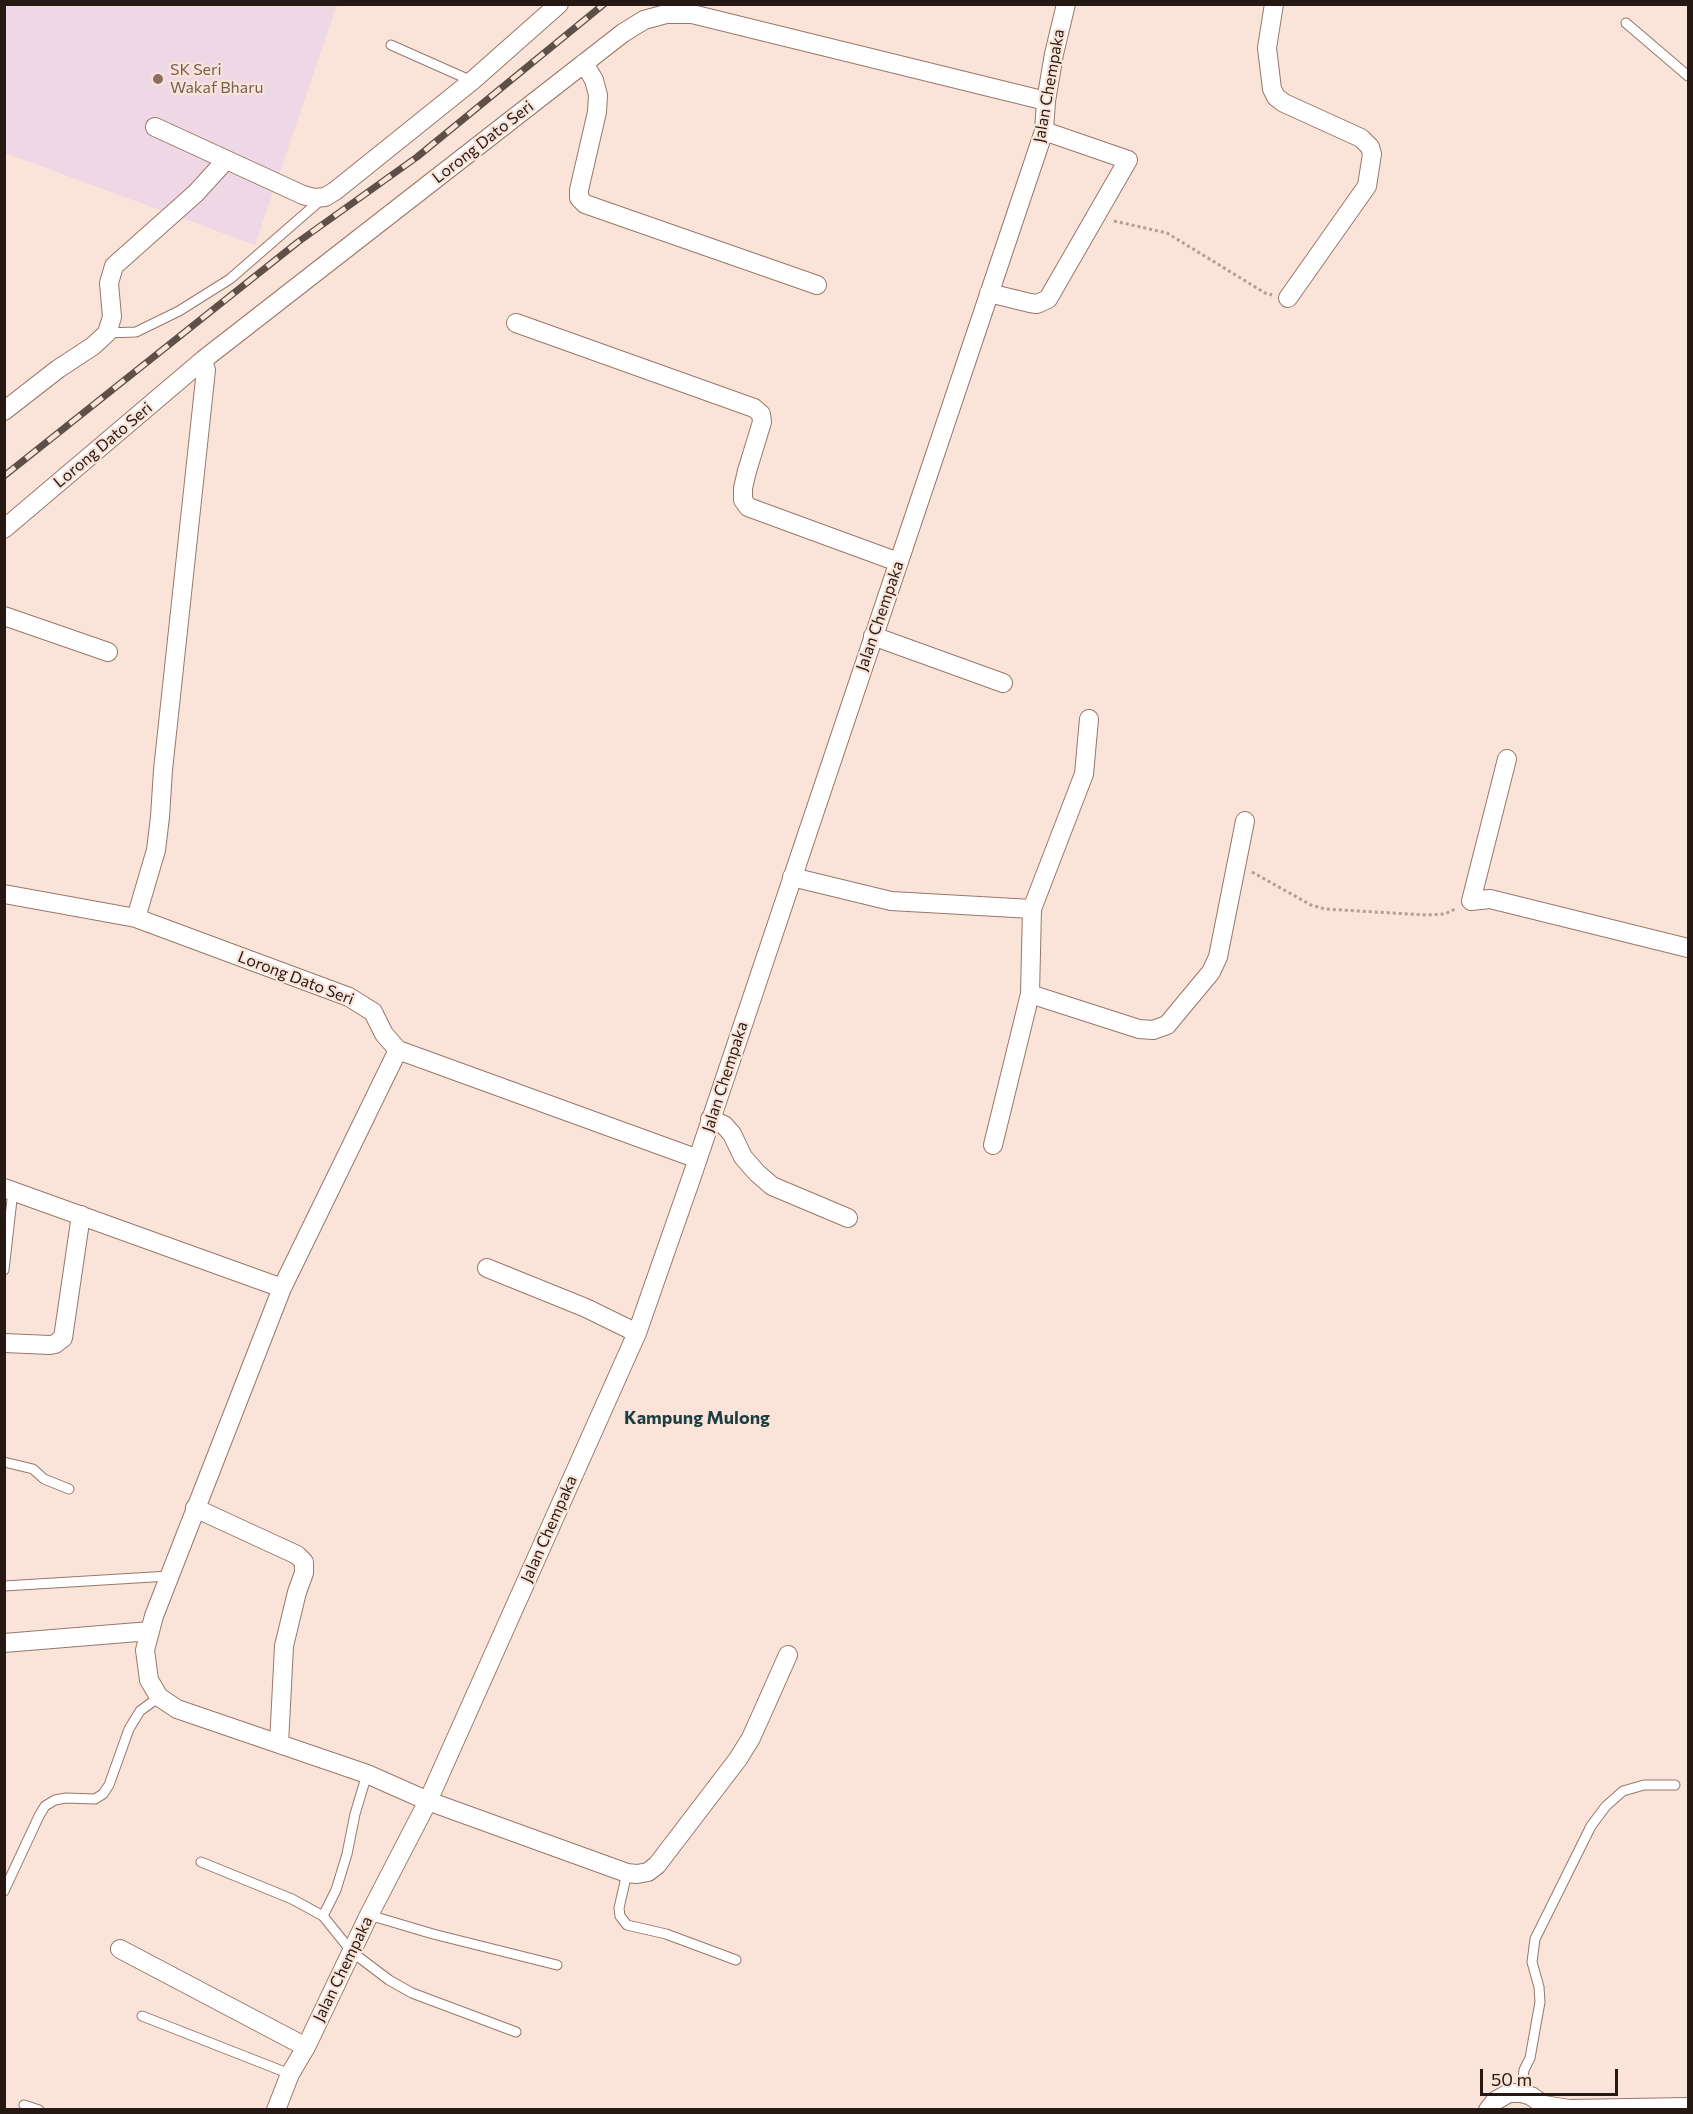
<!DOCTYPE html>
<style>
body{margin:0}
#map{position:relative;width:1693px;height:2114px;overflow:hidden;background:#fae4d9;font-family:Commissioner,sans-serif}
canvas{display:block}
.frame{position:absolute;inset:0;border:6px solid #261913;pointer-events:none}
.scale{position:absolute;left:1480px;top:2069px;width:138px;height:27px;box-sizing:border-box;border:3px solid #261913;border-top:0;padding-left:8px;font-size:18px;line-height:21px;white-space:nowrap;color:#261913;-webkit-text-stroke:4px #fae4d9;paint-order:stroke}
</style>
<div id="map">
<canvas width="1693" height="2114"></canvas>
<div class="frame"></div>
<div class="scale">50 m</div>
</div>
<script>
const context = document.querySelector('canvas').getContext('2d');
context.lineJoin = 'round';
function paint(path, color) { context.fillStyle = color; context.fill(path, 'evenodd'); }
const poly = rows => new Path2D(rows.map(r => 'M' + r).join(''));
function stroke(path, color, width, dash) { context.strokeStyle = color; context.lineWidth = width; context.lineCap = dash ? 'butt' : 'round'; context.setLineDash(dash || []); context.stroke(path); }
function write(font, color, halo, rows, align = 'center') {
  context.font = font + ' Commissioner,sans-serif'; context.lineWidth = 4.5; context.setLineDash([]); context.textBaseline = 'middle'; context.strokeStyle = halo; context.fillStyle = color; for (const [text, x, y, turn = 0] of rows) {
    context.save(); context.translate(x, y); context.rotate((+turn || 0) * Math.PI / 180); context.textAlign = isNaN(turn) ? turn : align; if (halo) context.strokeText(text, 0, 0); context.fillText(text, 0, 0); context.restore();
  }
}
const education = poly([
 [4,5,337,5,255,245,5,153]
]);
const path = poly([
 [1114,221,1167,233,1265,293,1272,295],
 [1252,872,1311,905,1325,909,1426,915,1445,914,1457,908]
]);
const lane = poly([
 [1626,23,1688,76],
 [391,45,472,81],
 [107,333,136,332,179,311,230,279,322,199],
 [4,1270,13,1191],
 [4,1462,33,1469,44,1479,69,1489],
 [4,1586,169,1576],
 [201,1862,292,1899,323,1916,352,1952,389,1980,412,1993,516,2032],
 [627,1873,619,1908,620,1916,627,1925,666,1934,736,1960],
 [4,1891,39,1816,45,1806,55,1800,66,1798,95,1799,103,1794,109,1785,129,1729,140,1711,159,1697],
 [369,1915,433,1934,557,1965],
 [323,1916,336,1890,347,1854,355,1814,367,1774],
 [142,2016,290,2074],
 [1521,2093,1524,2070,1530,2058,1540,2002,1539,1987,1532,1962,1535,1939,1591,1826,1606,1806,1623,1791,1644,1785,1675,1785],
 [24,2105,39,2110]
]);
const street = poly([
 [1274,4,1267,48,1272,89,1276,97,1284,103,1361,138,1370,147,1372,154,1367,186,1288,298],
 [584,63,594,80,598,95,597,112,579,190,579,198,585,204,817,285],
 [155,127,303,195,314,198,325,197,335,191,472,81,559,4],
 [989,293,1030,303,1037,304,1048,299,1128,160,1044,131],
 [516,323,754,408,761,414,762,422,747,471,743,488,743,500,748,507,898,562],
 [4,411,58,369,93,346,107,333,112,317,109,283,114,266,196,193,226,160],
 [4,529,203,360,623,33,644,20,666,14,692,14,1046,101],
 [4,616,108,652],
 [873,636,1003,683],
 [1507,759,1471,901,1490,899,1688,948],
 [792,877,891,901,1032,909],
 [4,894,136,918,349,997,373,1012,384,1034,398,1050,698,1159],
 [136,918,156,850,160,817,163,770,206,370,203,360],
 [1030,994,1139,1029,1153,1030,1167,1025,1211,972,1218,957,1245,821],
 [710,1119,724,1125,732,1134,743,1157,757,1173,772,1186,848,1218],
 [993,1145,1030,994,1032,909,1084,774,1089,719],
 [4,1188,282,1288,154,1616,145,1650,149,1680,159,1697,177,1709,367,1774,428,1801,627,1873,637,1874,648,1872,657,1865,738,1759,751,1738,788,1655],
 [487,1268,586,1308,637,1333],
 [282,1288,398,1050],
 [4,1343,50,1345,55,1344,63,1338,81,1215],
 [195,1508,297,1555,304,1562,304,1573,297,1592,284,1646,279,1744],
 [4,1643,150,1631],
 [120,1949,306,2047],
 [276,2110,290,2074,306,2047,369,1915,428,1801,637,1333,692,1176,1044,131,1046,101,1054,54,1066,4],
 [1488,2110,1495,2101,1509,2093,1521,2093,1531,2096,1544,2105,1569,2109,1688,2107]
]);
const rail = poly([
 [4,476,298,242,417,157,604,4]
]);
const markers = [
 [158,79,6,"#8d6e63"]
];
const educationNames = [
 ["SK Seri",170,70],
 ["Wakaf Bharu",170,88]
];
const streetNames = [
 ["Jalan Chempaka",1049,86,-80],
 ["Lorong Dato Seri",483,142,-38],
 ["Lorong Dato Seri",103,445,-40],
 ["Jalan Chempaka",880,616,-71],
 ["Lorong Dato Seri",296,978,21],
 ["Jalan Chempaka",725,1077,-72],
 ["Jalan Chempaka",549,1529,-66],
 ["Jalan Chempaka",343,1969,-64]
];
const neighbourhoodNames = [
 ["Kampung Mulong",697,1418]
];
paint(education, '#eed8e5');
stroke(lane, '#997768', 11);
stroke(street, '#997768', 20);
stroke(path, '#b19e94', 3, [3, 3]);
stroke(lane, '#fff', 9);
stroke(street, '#fff', 18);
stroke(rail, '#5e4f48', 7);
stroke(rail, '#fae4d9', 4.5, [14]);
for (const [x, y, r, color] of markers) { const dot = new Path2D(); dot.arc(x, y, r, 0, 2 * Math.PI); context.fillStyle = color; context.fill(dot); stroke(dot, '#fae4d9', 2); }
write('16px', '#785e54', '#fae4d9', educationNames, 'left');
write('16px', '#261913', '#fae4d9', streetNames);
write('bold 18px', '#1c3e41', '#fae4d9', neighbourhoodNames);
</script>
